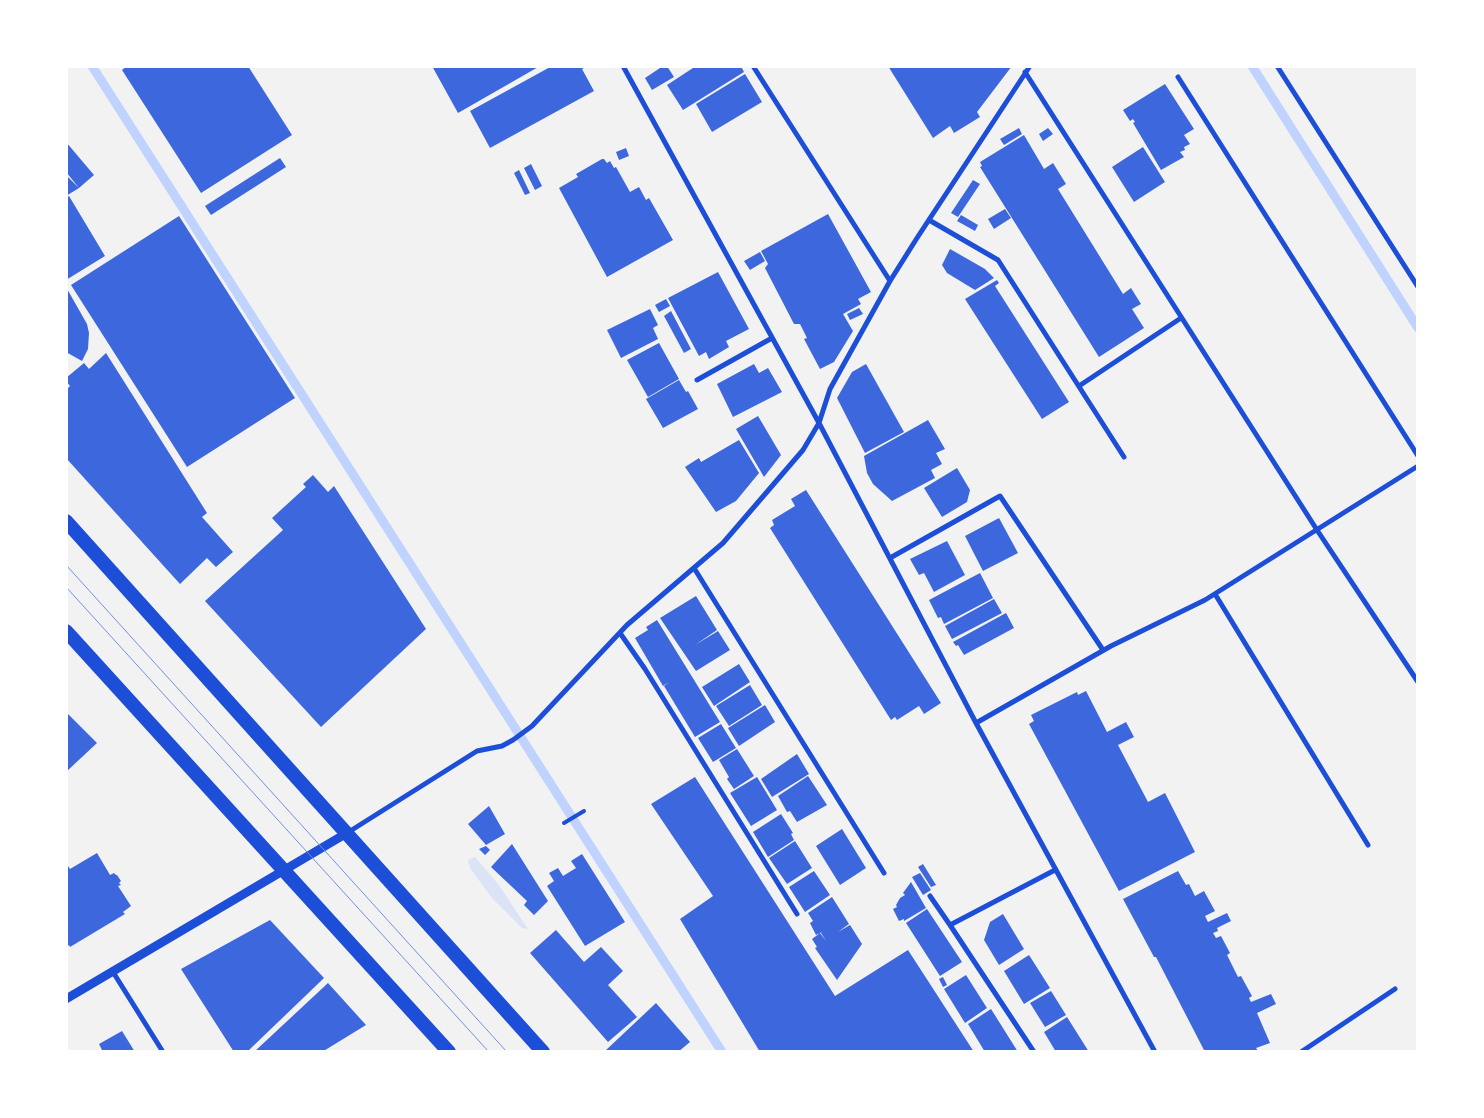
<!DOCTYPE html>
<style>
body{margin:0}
#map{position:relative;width:1484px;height:1118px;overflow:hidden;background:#f2f2f2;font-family:"Work Sans",sans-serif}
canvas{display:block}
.frame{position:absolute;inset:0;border:68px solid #fff;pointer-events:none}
</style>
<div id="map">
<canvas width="1484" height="1118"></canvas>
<div class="frame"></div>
</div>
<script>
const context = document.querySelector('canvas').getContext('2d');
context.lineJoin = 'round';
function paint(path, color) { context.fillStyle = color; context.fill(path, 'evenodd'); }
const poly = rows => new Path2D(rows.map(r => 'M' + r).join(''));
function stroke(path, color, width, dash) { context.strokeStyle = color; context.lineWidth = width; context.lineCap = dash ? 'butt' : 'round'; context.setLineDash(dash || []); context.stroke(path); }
const green = poly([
 [475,857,499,885,528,929,522,928,491,897,470,868,468,860]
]);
const stream = poly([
 [92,66,722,1052],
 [1252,66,1418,328]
]);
const building = poly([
 [127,66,248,66,292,135,201,193,122,70],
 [432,66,540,66,458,113],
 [552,66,588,66,582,69,594,91,490,148,470,111],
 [659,66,667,66,674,77,652,90,645,78,660,68],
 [696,66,741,66,744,72,683,110,667,85],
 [888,66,1012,66,977,112,980,117,954,133,950,126,933,138],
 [745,74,762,102,712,132,696,104],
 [1165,84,1194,129,1184,135,1190,144,1184,147,1185,150,1180,152,1184,157,1161,170,1133,123,1135,122,1133,119,1130,121,1123,110],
 [1019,128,1022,134,1004,145,1000,139],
 [1048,128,1053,134,1043,141,1039,134],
 [1024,135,1044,169,1053,163,1066,184,1058,189,1123,294,1131,288,1141,304,1132,309,1144,328,1099,357,980,167,982,166,980,162],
 [66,142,94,175,79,188,66,172],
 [1143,147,1165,182,1134,202,1112,167],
 [626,148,629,156,619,160,616,152],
 [280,158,286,167,211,215,205,206],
 [602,159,604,159,607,163,610,161,614,168,616,167,630,192,639,187,646,200,649,198,673,240,607,277,559,188,578,177,576,174],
 [531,164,542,186,535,190,524,168],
 [519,170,530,193,525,195,514,173],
 [66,175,79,188,66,196],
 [973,180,980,184,958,217,951,213],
 [69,196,105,256,66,280,66,198],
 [1005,209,1011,218,994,229,988,219],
 [828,214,871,292,858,299,861,304,843,314,853,331,834,362,820,369,804,339,807,338,800,324,794,324,765,268,768,264,761,251],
 [961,215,978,225,975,231,957,221],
 [179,216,295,398,187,467,71,285],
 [950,249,985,269,994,278,975,290,947,273,942,265],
 [760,252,765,261,750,270,744,261],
 [718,272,749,329,726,341,729,347,709,359,706,352,699,356,668,298],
 [997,280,999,283,995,286,1069,402,1042,419,965,299],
 [66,287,87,324,89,333,88,349,82,361,66,352],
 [666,299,670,306,659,312,655,305],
 [859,308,863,314,850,320,847,314],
 [650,309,658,325,653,328,658,339,621,358,607,330],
 [671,311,691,349,684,353,664,316],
 [659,343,679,379,648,397,627,360],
 [106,353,207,513,202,517,233,552,216,567,207,558,180,584,66,458,66,390,70,386,66,381,66,378,84,363,89,369],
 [754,364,759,373,768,368,782,392,733,417,717,384],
 [866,364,904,432,865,453,837,398,852,372],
 [679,380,686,392,688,391,698,409,663,428,646,399],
 [758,416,781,455,764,477,736,429],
 [928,420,945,449,936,453,942,464,931,470,935,478,892,501,873,484,867,473,864,456],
 [739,440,759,473,736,501,716,512,685,467,699,458,701,462],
 [957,468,970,490,967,502,942,517,924,488],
 [313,475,328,492,334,486,426,629,321,727,205,601,283,530,272,518,306,487,303,484],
 [806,490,941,703,924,714,919,706,897,720,895,717,891,720,770,528,774,525,772,520,795,506,791,499],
 [999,518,1018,553,983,571,965,536],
 [947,541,965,575,934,592,924,573,919,575,910,559],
 [980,573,993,598,944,624,941,617,938,618,929,600],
 [696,596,717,630,695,645,718,631,730,650,696,671,660,618],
 [994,599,1002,613,952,639,945,626],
 [1006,613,1014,628,964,655,958,645,956,646,953,642],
 [657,620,720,722,695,737,664,686,669,682,663,686,635,638,648,630,646,627],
 [739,664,750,682,714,706,702,687],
 [750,685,762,705,729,726,716,706],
 [1086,691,1107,732,1126,722,1134,737,1118,745,1148,802,1165,793,1195,852,1119,891,1029,724,1034,721,1031,715,1077,692,1078,695],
 [765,705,775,722,739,746,728,728],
 [66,712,97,743,66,772],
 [721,724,736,748,713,762,698,738],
 [737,749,754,776,734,789,727,779,729,777,719,760],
 [797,754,809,774,772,797,761,779],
 [808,776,827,805,797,822,790,811,787,812,778,796],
 [695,777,835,996,908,950,974,1052,760,1052,680,919,713,896,651,804],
 [757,777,777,810,751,826,730,793],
 [489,806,505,834,486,845,468,824],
 [781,814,793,833,791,834,794,840,768,857,753,832],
 [842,829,866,868,840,885,816,846],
 [795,841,812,868,787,884,769,858],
 [512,844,548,901,534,915,524,905,527,901,491,867],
 [486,846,490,850,485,855,479,849],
 [97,853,110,875,114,873,116,875,117,875,121,881,119,883,121,885,118,886,131,906,123,912,125,914,70,947,69,945,66,947,66,863,70,869],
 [582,854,625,922,585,946,547,886,554,881,549,873,558,868,563,876,576,868,571,861],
 [923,864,936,885,931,887,918,867],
 [814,871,830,895,805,912,789,887],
 [1178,871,1186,885,1189,884,1195,896,1204,891,1215,911,1205,916,1208,922,1227,913,1231,921,1217,928,1218,931,1213,933,1216,938,1221,936,1230,953,1227,955,1238,977,1241,976,1252,996,1249,998,1251,1002,1271,994,1276,1004,1257,1013,1270,1043,1256,1048,1258,1051,1205,1052,1156,957,1154,957,1123,899],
 [920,873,931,890,923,895,912,877],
 [911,882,926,908,904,921,904,919,899,921,893,909,897,907,896,905,900,898,905,895,903,893],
 [832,897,849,924,838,932,850,925,862,944,837,980,815,948,817,947,812,939,820,933,826,941,821,933,822,932,816,935,810,923,813,921,808,913],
 [927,909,962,962,940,976,906,923],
 [1003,914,1024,949,999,965,984,940,990,922],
 [270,920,324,978,249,1050,250,1052,234,1052,181,969],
 [556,930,584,962,601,947,623,971,608,985,637,1017,608,1042,530,953],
 [1029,955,1050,988,1024,1004,1004,971],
 [966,975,987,1008,965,1023,944,989],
 [943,977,947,985,943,987,939,979],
 [328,983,366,1025,322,1052,254,1052],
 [1051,991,1066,1015,1045,1027,1030,1003],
 [656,1003,690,1042,678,1052,605,1052,605,1051],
 [991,1009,1018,1052,985,1052,968,1024],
 [1067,1017,1089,1052,1056,1052,1044,1032],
 [122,1031,135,1052,103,1052,99,1044]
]);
const service = poly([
 [564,823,584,811]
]);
const minor = poly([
 [623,66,819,423,976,723,1155,1052],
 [753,66,890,281],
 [1277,66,1418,287],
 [1025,72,1317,530,1418,682],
 [1178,77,1418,456],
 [929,220,998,260,1124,457],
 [697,380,772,338],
 [1079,386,1181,318],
 [890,558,1000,496,1103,650],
 [694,568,884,873],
 [1215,594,1368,845],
 [620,633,645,669,797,914],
 [976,723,1111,646,1205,600,1418,466],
 [347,833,477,751,502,746,513,740,532,726,627,625,723,543,803,450,819,423,830,389,890,281,917,238,1030,66],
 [930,896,950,925],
 [113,972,163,1052],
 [1034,1052,950,925,1055,870],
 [1301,1052,1395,989]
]);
const tertiary = poly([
 [66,999,347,833]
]);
const trunk = poly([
 [66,521,543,1052],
 [66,631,449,1052]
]);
const tram = poly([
 [66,565,507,1052],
 [66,587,489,1052]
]);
paint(green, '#dbe4f7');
stroke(stream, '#bfd3fe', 9);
paint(building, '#3d67dc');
stroke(service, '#1d4ed8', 4);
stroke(minor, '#1d4ed8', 5);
stroke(tertiary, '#1d4ed8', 9);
stroke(trunk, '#1d4ed8', 14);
stroke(tram, '#7290e2', 1);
</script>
